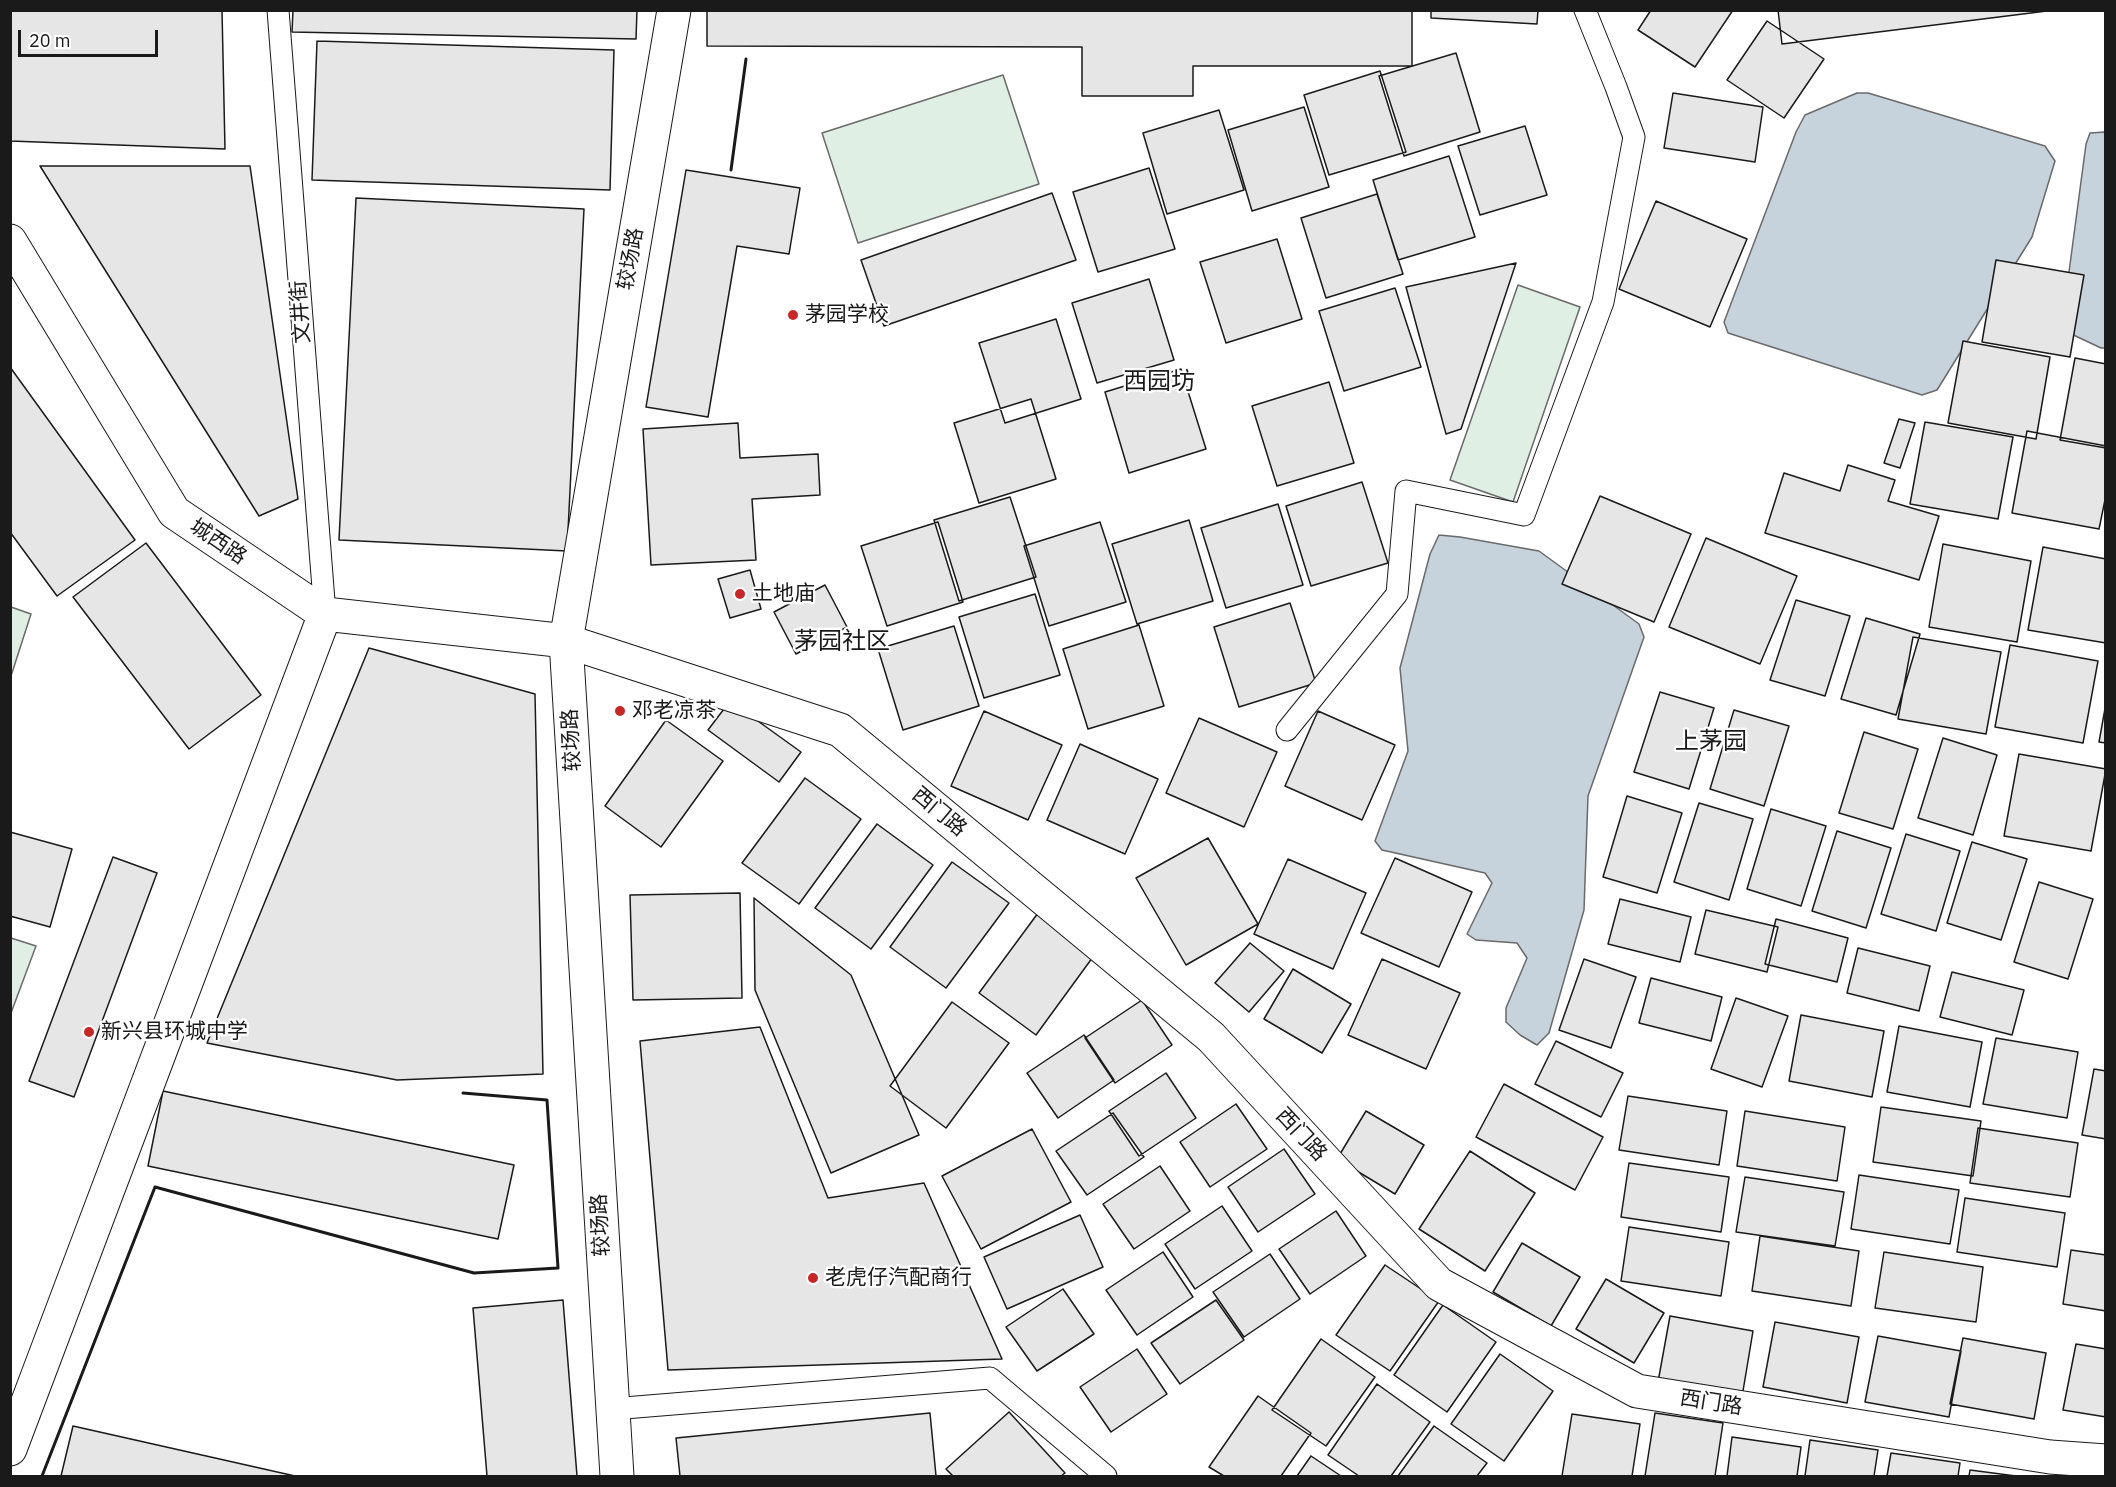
<!DOCTYPE html>
<meta charset="utf-8">
<style>
body{margin:0}
#map{position:relative;width:2116px;height:1487px;overflow:hidden;background:#fff;font-family:"IBM Plex Sans",sans-serif}
canvas{display:block}
.frame{position:absolute;inset:0;border:12px solid #1a1a1a;pointer-events:none}
.scale{position:absolute;left:18px;top:30px;width:140px;height:27px;box-sizing:border-box;border:3px solid #1a1a1a;border-top:0;padding-left:8px;font-size:18px;line-height:21px;white-space:nowrap;color:#1a1a1a;-webkit-text-stroke:4px #fff;paint-order:stroke}
</style>
<div id="map">
<canvas width="2116" height="1487"></canvas>
<div class="frame"></div>
<div class="scale">20 m</div>
</div>
<script>
const context = document.querySelector('canvas').getContext('2d');
context.lineJoin = 'round';
function paint(path, color) { context.fillStyle = color; context.fill(path, 'evenodd'); }
const poly = rows => new Path2D(rows.map(r => 'M' + r).join(''));
function stroke(path, color, width, dash) { context.strokeStyle = color; context.lineWidth = width; context.lineCap = dash ? 'butt' : 'round'; context.setLineDash(dash || []); context.stroke(path); }
function write(font, color, halo, rows, align = 'center') {
  context.font = font + ' "IBM Plex Sans","Noto Sans SC",sans-serif'; context.lineWidth = 4.5; context.setLineDash([]); context.textBaseline = 'middle'; context.strokeStyle = halo; context.fillStyle = color; for (const [text, x, y, turn = 0] of rows) {
    context.save(); context.translate(x, y); context.rotate((+turn || 0) * Math.PI / 180); context.textAlign = isNaN(turn) ? turn : align; if (halo) context.strokeText(text, 0, 0); context.fillText(text, 0, 0); context.restore();
  }
}
const green = poly([
 [1003,75,1039,184,858,243,822,133,1003,75],
 [1518,285,1580,307,1513,502,1450,480,1518,285],
 [11,607,31,614,11,676,10,607,11,607],
 [11,938,36,946,11,1013,10,938,11,938]
]);
const water = poly([
 [1857,93,1868,93,2045,146,2055,161,2032,237,1937,390,1922,395,1728,333,1724,322,1796,132,1805,115,1857,93],
 [2105,132,2105,348,2101,348,2065,331,2063,317,2086,144,2090,133,2105,132],
 [1439,535,1460,537,1539,551,1639,624,1644,637,1588,796,1584,910,1549,1033,1537,1045,1520,1035,1506,1022,1506,1008,1527,958,1517,943,1476,940,1467,934,1492,883,1485,873,1382,850,1375,841,1408,751,1400,668,1430,554,1439,535]
]);
const building = poly([
 [10,10,222,10,225,149,10,141,10,10],
 [293,10,637,10,636,39,292,32,293,10],
 [707,10,1412,10,1412,66,1193,66,1193,96,1082,96,1082,47,707,46,707,10],
 [1431,10,1538,10,1537,24,1431,18,1431,10],
 [1651,10,1733,10,1695,67,1638,30,1651,10],
 [1778,10,2055,10,1782,44,1778,10],
 [1767,21,1824,59,1784,118,1727,80,1767,21],
 [317,41,614,50,610,190,312,180,317,41],
 [1456,53,1480,132,1404,156,1379,76,1456,53],
 [1380,71,1406,152,1329,175,1304,95,1380,71],
 [1673,93,1763,107,1755,162,1664,148,1673,93],
 [1304,107,1329,187,1252,211,1228,130,1304,107],
 [1219,110,1244,190,1167,214,1143,133,1219,110],
 [1525,126,1547,195,1480,215,1458,146,1525,126],
 [1449,156,1475,237,1398,260,1373,180,1449,156],
 [40,166,250,166,298,499,259,516,40,166],
 [1149,168,1175,249,1098,272,1073,192,1149,168],
 [686,170,800,188,789,254,737,246,708,417,646,407,686,170],
 [1052,193,1076,260,884,326,861,260,1052,193],
 [1377,194,1403,274,1326,298,1301,218,1377,194],
 [356,198,584,209,567,551,339,540,356,198],
 [1656,201,1747,239,1710,327,1619,289,1656,201],
 [1277,239,1302,319,1226,343,1200,262,1277,239],
 [1996,260,2084,275,2070,357,1982,342,1996,260],
 [1516,263,1461,429,1446,434,1406,287,1516,263],
 [1149,279,1174,360,1097,383,1072,303,1149,279],
 [1395,288,1421,367,1344,391,1319,311,1395,288],
 [1056,319,1081,399,1005,423,979,343,1056,319],
 [1963,341,2050,357,2036,439,1948,423,1963,341],
 [2075,358,2106,364,2106,448,2060,440,2075,358],
 [10,367,135,540,57,596,10,532,10,367],
 [1181,369,1206,449,1129,473,1105,392,1181,369],
 [1329,382,1354,463,1277,486,1252,406,1329,382],
 [1031,399,1056,479,979,503,954,423,1031,399],
 [1899,419,1915,423,1900,468,1884,463,1899,419],
 [1925,422,2013,437,1998,519,1910,504,1925,422],
 [738,423,740,458,818,454,820,495,752,499,756,560,651,565,643,429,738,423],
 [2027,431,2106,446,2106,495,2099,529,2012,513,2027,431],
 [1848,465,1895,480,1888,501,1939,516,1919,580,1765,533,1784,473,1840,491,1848,465],
 [1362,482,1388,563,1311,586,1286,506,1362,482],
 [1600,496,1691,534,1654,622,1562,584,1600,496],
 [1010,497,1036,577,959,601,934,520,1010,497],
 [1278,504,1303,585,1226,608,1201,528,1278,504],
 [1189,520,1213,601,1137,624,1112,544,1189,520],
 [938,522,963,602,887,626,861,546,938,522],
 [1100,522,1126,602,1049,626,1024,546,1100,522],
 [1706,538,1797,576,1760,664,1669,627,1706,538],
 [146,543,261,695,189,749,73,597,146,543],
 [1943,544,2031,561,2017,642,1929,627,1943,544],
 [2043,547,2106,559,2106,643,2028,630,2043,547],
 [750,570,761,609,730,618,718,579,750,570],
 [825,585,847,627,796,654,774,612,825,585],
 [1035,594,1060,675,984,698,959,617,1035,594],
 [1796,600,1850,616,1825,696,1770,680,1796,600],
 [1290,603,1316,683,1239,707,1214,627,1290,603],
 [1866,618,1920,634,1896,715,1841,699,1866,618],
 [1139,625,1164,706,1088,729,1063,649,1139,625],
 [954,626,979,706,903,730,878,649,954,626],
 [1913,637,2001,652,1986,734,1898,719,1913,637],
 [2010,645,2098,661,2083,743,1995,727,2010,645],
 [369,648,535,694,543,1074,397,1080,207,1043,369,648],
 [1660,692,1714,708,1689,789,1634,772,1660,692],
 [730,701,801,752,779,782,708,730,730,701],
 [2106,703,2106,743,2099,742,2106,703],
 [1734,710,1789,726,1764,806,1710,789,1734,710],
 [984,711,1062,745,1028,820,951,786,984,711],
 [1318,711,1395,745,1362,820,1285,786,1318,711],
 [1199,718,1277,752,1244,827,1166,793,1199,718],
 [666,720,723,761,661,847,605,806,666,720],
 [1864,732,1918,749,1893,829,1839,813,1864,732],
 [1943,738,1997,755,1973,835,1918,818,1943,738],
 [1080,744,1158,779,1125,854,1047,820,1080,744],
 [2019,754,2106,769,2091,851,2004,836,2019,754],
 [805,778,861,819,799,904,742,863,805,778],
 [1627,796,1682,813,1657,893,1603,877,1627,796],
 [1699,803,1753,819,1729,900,1674,882,1699,803],
 [1771,809,1826,826,1801,906,1747,889,1771,809],
 [877,824,933,865,871,949,815,908,877,824],
 [1837,831,1891,848,1866,928,1812,911,1837,831],
 [10,832,72,849,50,927,10,916,10,832],
 [1906,834,1960,851,1936,931,1881,914,1906,834],
 [1208,838,1258,924,1186,965,1136,878,1208,838],
 [1972,842,2027,859,2001,940,1947,923,1972,842],
 [113,857,157,873,74,1097,29,1081,113,857],
 [1395,858,1472,892,1439,967,1361,933,1395,858],
 [1288,859,1366,893,1333,969,1254,934,1288,859],
 [952,862,1009,903,946,988,890,947,952,862],
 [2039,882,2093,899,2068,979,2014,962,2039,882],
 [740,893,742,998,633,1000,630,895,740,893],
 [754,898,851,975,919,1135,831,1173,755,990,754,898],
 [1620,899,1691,917,1680,962,1608,944,1620,899],
 [1041,909,1098,950,1036,1035,979,993,1041,909],
 [1706,910,1778,927,1767,972,1695,954,1706,910],
 [1776,919,1848,938,1837,982,1765,964,1776,919],
 [1250,943,1284,971,1249,1012,1215,983,1250,943],
 [1858,948,1930,966,1919,1011,1847,993,1858,948],
 [1382,959,1460,993,1426,1069,1348,1035,1382,959],
 [1584,959,1636,977,1611,1048,1559,1030,1584,959],
 [1293,969,1351,1004,1322,1053,1264,1019,1293,969],
 [1952,972,2024,990,2012,1035,1940,1017,1952,972],
 [1651,978,1722,997,1711,1041,1639,1023,1651,978],
 [1736,998,1788,1016,1762,1087,1711,1069,1736,998],
 [1142,1000,1172,1045,1115,1083,1085,1038,1142,1000],
 [952,1002,1009,1043,946,1128,890,1086,952,1002],
 [1801,1015,1884,1031,1872,1097,1789,1081,1801,1015],
 [1899,1026,1982,1042,1970,1107,1887,1092,1899,1026],
 [760,1027,828,1198,924,1183,1002,1359,668,1370,640,1041,760,1027],
 [1084,1035,1114,1080,1058,1118,1027,1073,1084,1035],
 [1996,1038,2078,1052,2067,1118,1983,1104,1996,1038],
 [1556,1041,1623,1073,1601,1117,1535,1084,1556,1041],
 [2094,1069,2106,1071,2106,1139,2082,1135,2094,1069],
 [1166,1073,1196,1118,1139,1156,1109,1111,1166,1073],
 [1504,1084,1603,1137,1575,1190,1476,1137,1504,1084],
 [163,1091,514,1165,498,1239,148,1166,163,1091],
 [1628,1096,1727,1111,1719,1165,1619,1150,1628,1096],
 [1236,1104,1267,1149,1210,1187,1180,1142,1236,1104],
 [1881,1107,1981,1121,1973,1176,1873,1162,1881,1107],
 [1366,1111,1424,1145,1395,1194,1337,1159,1366,1111],
 [1745,1111,1845,1127,1837,1181,1737,1166,1745,1111],
 [1113,1113,1144,1157,1087,1195,1056,1151,1113,1113],
 [1978,1128,2078,1143,2070,1197,1970,1183,1978,1128],
 [1032,1129,1071,1202,981,1249,942,1176,1032,1129],
 [1284,1149,1315,1194,1258,1232,1228,1187,1284,1149],
 [1470,1151,1535,1193,1485,1271,1419,1229,1470,1151],
 [1629,1163,1729,1177,1721,1232,1621,1217,1629,1163],
 [1160,1166,1190,1211,1134,1249,1103,1204,1160,1166],
 [1859,1175,1959,1190,1950,1244,1851,1229,1859,1175],
 [1745,1177,1844,1192,1835,1246,1736,1232,1745,1177],
 [1965,1198,2065,1213,2057,1267,1957,1252,1965,1198],
 [1222,1206,1252,1251,1195,1289,1165,1244,1222,1206],
 [1336,1211,1366,1256,1310,1294,1279,1249,1336,1211],
 [1080,1215,1103,1267,1007,1309,984,1257,1080,1215],
 [1629,1227,1729,1242,1721,1296,1621,1281,1629,1227],
 [1760,1236,1859,1251,1851,1306,1752,1291,1760,1236],
 [1522,1243,1580,1277,1551,1326,1493,1292,1522,1243],
 [2071,1250,2106,1255,2106,1311,2063,1304,2071,1250],
 [1163,1252,1193,1297,1137,1335,1106,1290,1163,1252],
 [1884,1252,1983,1267,1976,1322,1875,1308,1884,1252],
 [1270,1254,1300,1299,1244,1337,1213,1292,1270,1254],
 [1385,1265,1439,1301,1390,1371,1336,1335,1385,1265],
 [1606,1279,1664,1313,1634,1363,1576,1329,1606,1279],
 [1063,1289,1094,1334,1037,1371,1006,1327,1063,1289],
 [563,1300,577,1476,487,1476,473,1308,563,1300],
 [1216,1300,1244,1340,1180,1384,1151,1343,1216,1300],
 [1443,1305,1496,1342,1447,1412,1394,1375,1443,1305],
 [1670,1316,1753,1331,1742,1397,1658,1382,1670,1316],
 [1775,1322,1859,1337,1847,1403,1763,1387,1775,1322],
 [1878,1336,1961,1351,1949,1417,1865,1402,1878,1336],
 [1963,1338,2046,1353,2034,1419,1950,1404,1963,1338],
 [1321,1339,1375,1377,1326,1446,1272,1410,1321,1339],
 [2076,1344,2106,1349,2106,1417,2063,1410,2076,1344],
 [1137,1349,1167,1394,1111,1432,1080,1387,1137,1349],
 [1500,1354,1553,1391,1504,1461,1451,1424,1500,1354],
 [1377,1384,1430,1422,1391,1476,1359,1476,1328,1455,1377,1384],
 [1258,1396,1311,1433,1281,1476,1224,1476,1209,1467,1258,1396],
 [1009,1412,1065,1473,1061,1476,953,1476,946,1469,1009,1412],
 [930,1413,936,1476,680,1476,676,1438,930,1413],
 [1655,1413,1723,1423,1715,1476,1645,1476,1655,1413],
 [1572,1414,1640,1424,1632,1476,1562,1476,1572,1414],
 [73,1426,295,1476,61,1476,73,1426],
 [1434,1426,1487,1463,1477,1476,1398,1476,1434,1426],
 [1732,1437,1801,1447,1797,1476,1727,1476,1732,1437],
 [1810,1440,1878,1450,1874,1476,1805,1476,1810,1440],
 [1891,1453,1960,1463,1958,1476,1887,1476,1891,1453],
 [1311,1456,1341,1476,1297,1476,1311,1456],
 [1970,1470,2016,1476,1969,1476,1970,1470]
]);
const service = poly([
 [278,10,325,614],
 [1287,730,1397,594,1406,491,1524,515,1603,302,1634,137,1616,87,1585,10],
 [612,1409,990,1378,1106,1476]
]);
const minor = poly([
 [10,241,174,512,325,614,566,641,840,730,1211,1037,1439,1284,1637,1391,2050,1457,2106,1461],
 [10,1449,325,614],
 [617,1476,566,641,674,10]
]);
const wall = poly([
 [731,170,746,59],
 [42,1476,155,1187,474,1273,558,1268,547,1100,463,1093]
]);
const markers = [
 [793,315,6,"#c62828"],
 [740,594,6,"#c62828"],
 [620,711,6,"#c62828"],
 [89,1032,6,"#c62828"],
 [813,1278,6,"#c62828"]
];
const streetNames = [
 ["较场路",631,259,-80],
 ["文井街",301,312,-94],
 ["城西路",218,542,34],
 ["较场路",572,740,-93],
 ["西门路",939,812,40],
 ["西门路",1301,1135,47],
 ["较场路",601,1225,-93],
 ["西门路",1711,1403,9]
];
const poiNames = [
 ["茅园学校",805,315],
 ["土地庙",752,594],
 ["邓老凉茶",632,711],
 ["新兴县环城中学",101,1032],
 ["老虎仔汽配商行",825,1278]
];
const quarterNames = [
 ["西园坊",1159,382],
 ["茅园社区",842,642],
 ["上茅园",1711,742]
];
paint(green, '#e0efe3');
stroke(green, '#6a6a6a', 1.5);
paint(water, '#c6d2dc');
stroke(water, '#6a6a6a', 1.5);
paint(building, '#e6e6e6');
stroke(building, '#1a1a1a', 1.5);
stroke(service, '#1a1a1a', 23);
stroke(minor, '#1a1a1a', 35);
stroke(service, '#fff', 21);
stroke(minor, '#fff', 33);
stroke(wall, '#1a1a1a', 3);
for (const [x, y, r, color] of markers) { const dot = new Path2D(); dot.arc(x, y, r, 0, 2 * Math.PI); context.fillStyle = color; context.fill(dot); stroke(dot, '#fff', 2); }
write('21px', '#1a1a1a', '#fff', streetNames);
write('21px', '#1a1a1a', '#fff', poiNames, 'left');
write('24px', '#1a1a1a', '#fff', quarterNames);
</script>
